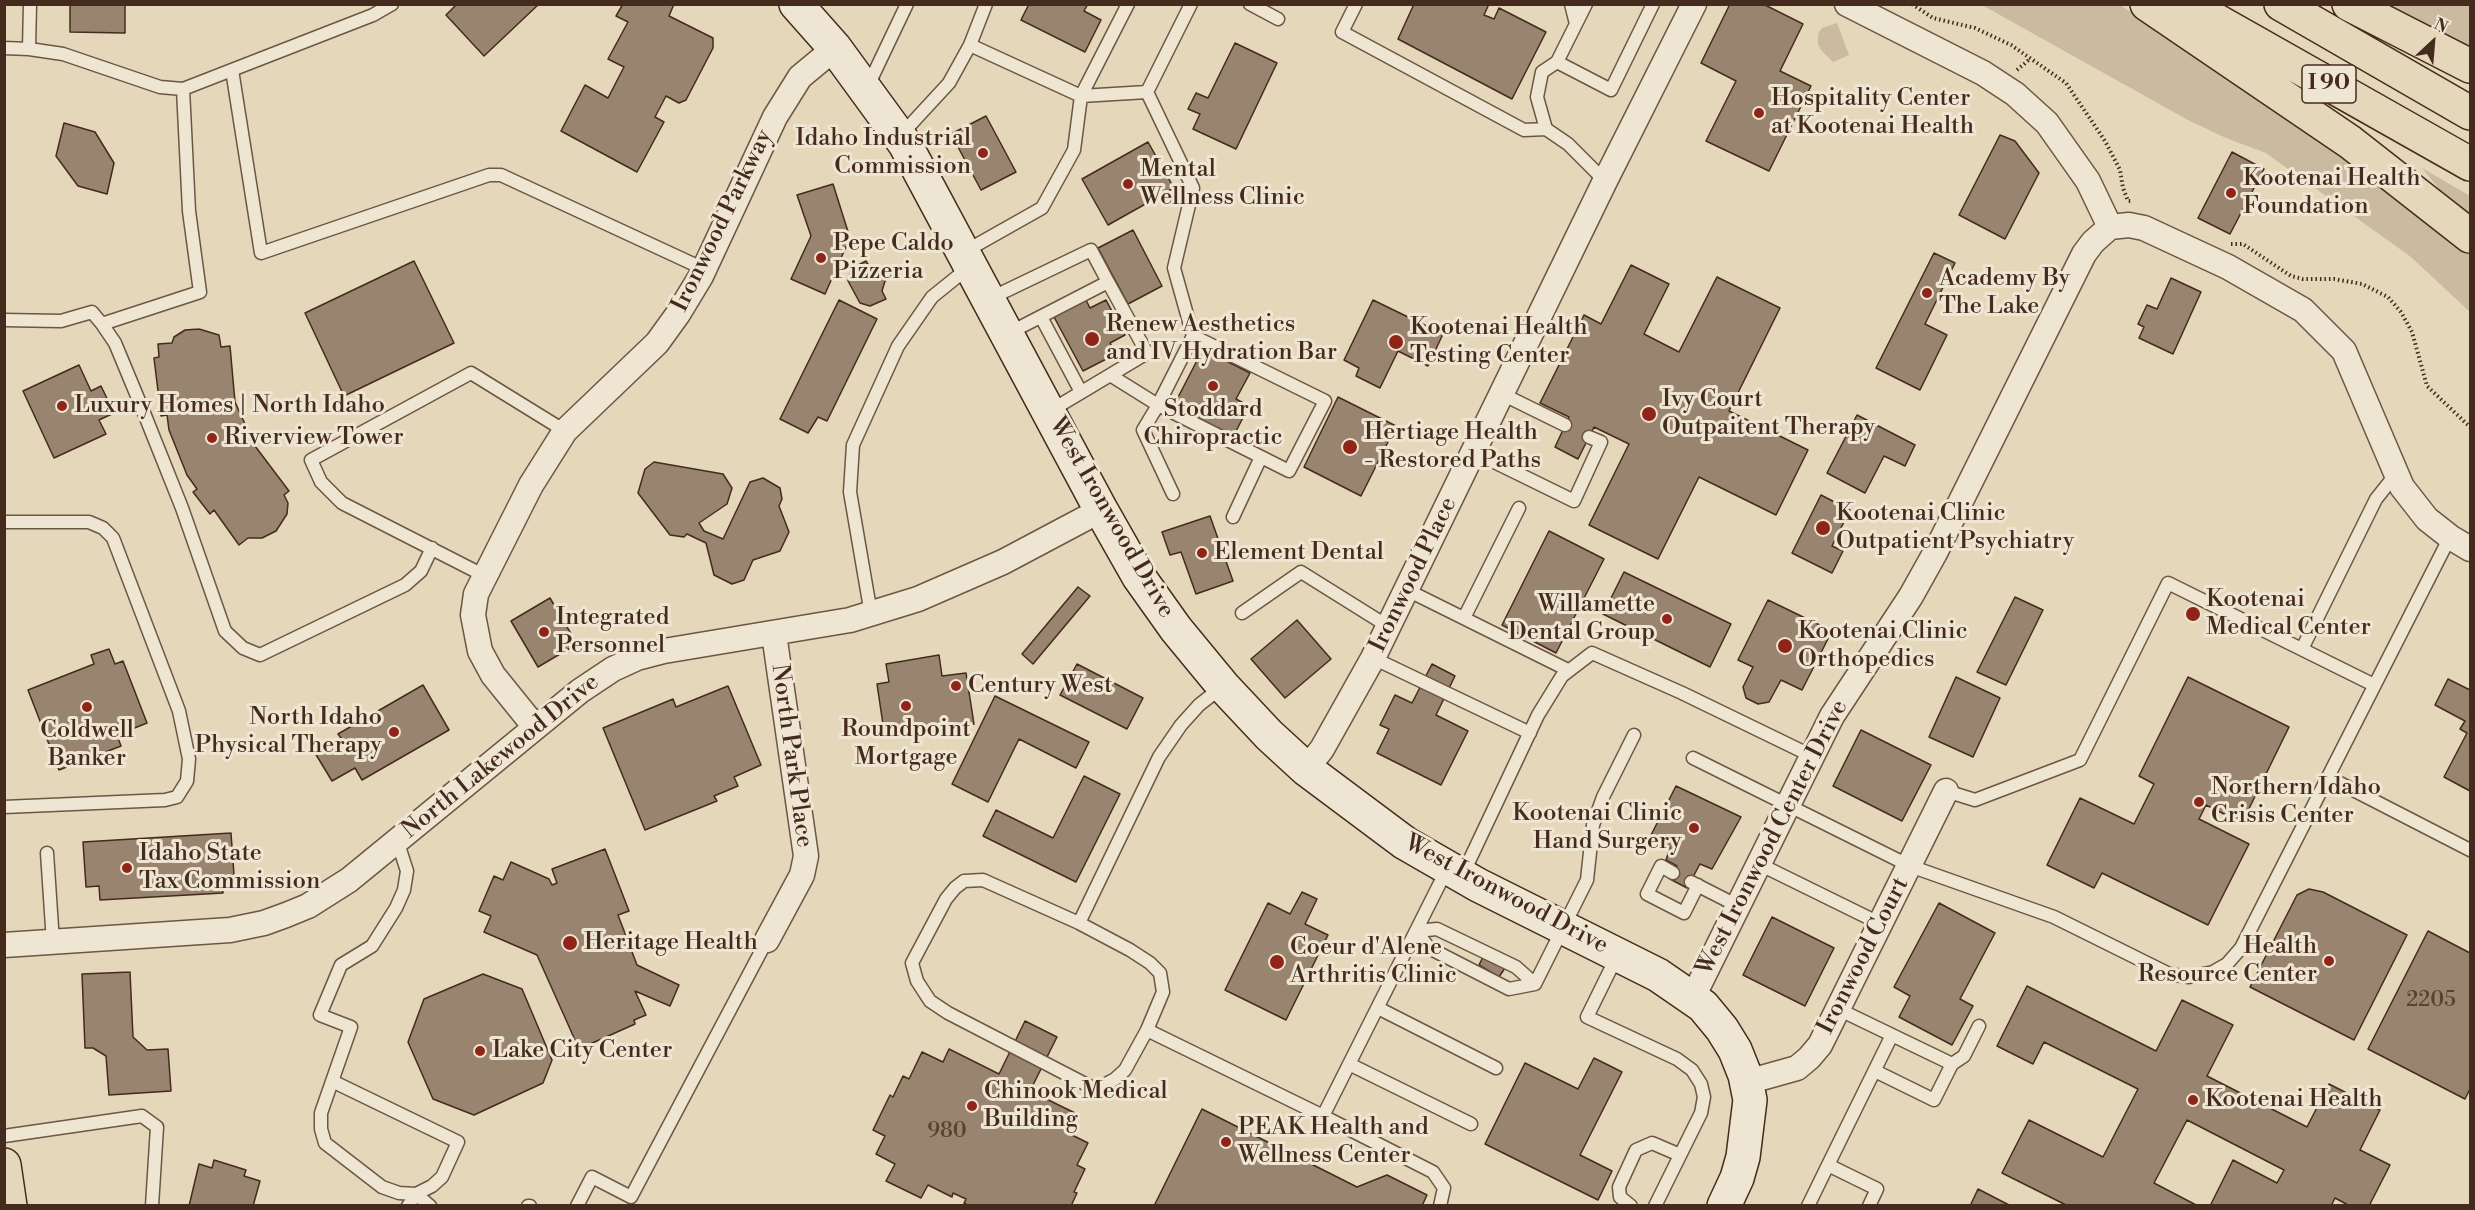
<!DOCTYPE html>
<style>
body{margin:0}
#map{position:relative;width:2475px;height:1210px;overflow:hidden;background:#e5d7ba;font-family:"Libre Bodoni",serif}
canvas{display:block}
.frame{position:absolute;inset:0;border:6px solid #452b1d;pointer-events:none}
.north{position:absolute;left:2403px;top:12px;width:60px;height:60px;-webkit-text-stroke:4px #eee5d2;paint-order:stroke;rotate:26deg;font-size:16px;font-weight:700;line-height:24px;text-align:center;color:#452b1d}
.north::after{content:'';display:block;margin:auto;width:21px;height:27px;background:#452b1d;clip-path:polygon(50% 0,100% 100%,50% 72%,0 100%)}
</style>
<div id="map">
<canvas width="2475" height="1210"></canvas>
<div class="frame"></div>
<div class="north">N</div>
</div>
<script>
const context = document.querySelector('canvas').getContext('2d');
context.lineJoin = 'round';
function paint(path, color) { context.fillStyle = color; context.fill(path, 'evenodd'); }
const poly = rows => new Path2D(rows.map(r => 'M' + r).join(''));
function stroke(path, color, width, dash) { context.strokeStyle = color; context.lineWidth = width; context.lineCap = dash ? 'butt' : 'round'; context.setLineDash(dash || []); context.stroke(path); }
function write(font, color, halo, rows, align = 'center') {
  context.font = font + ' "Libre Bodoni",serif'; context.lineWidth = 6; context.setLineDash([]); context.textBaseline = 'middle'; context.strokeStyle = halo; context.fillStyle = color; for (const [text, x, y, turn = 0] of rows) {
    context.save(); context.translate(x, y); context.rotate((+turn || 0) * Math.PI / 180); context.textAlign = isNaN(turn) ? turn : align; if (halo) context.strokeText(text, 0, 0); context.fillText(text, 0, 0); context.restore();
  }
}
const green = poly([
 [1982,5,2120,5,2253,92,2435,221,2470,255,2470,312,2411,257,2266,153,2226,138,2188,120],
 [2378,5,2470,5,2470,53],
 [1837,23,1849,55,1833,62,1821,50,1818,44,1818,34,1822,28],
 [2422,168,2470,196,2470,221,2449,201]
]);
const building = poly([
 [70,4,125,4,125,33,70,32,70,4],
 [457,4,539,4,484,56,446,15,457,4],
 [623,4,674,4,669,16,713,38,713,48,686,100,679,103,666,96,655,117,664,122,637,172,561,131,585,85,608,98,624,67,608,59,628,22,616,16,623,4],
 [1029,4,1088,4,1084,11,1101,20,1085,52,1021,20,1029,4],
 [1414,4,1489,4,1484,15,1494,19,1499,8,1546,32,1512,99,1398,39,1414,4],
 [1730,4,1763,4,1803,24,1780,71,1811,86,1769,171,1706,141,1736,81,1701,63,1730,4],
 [1235,43,1277,63,1236,149,1193,129,1200,114,1188,109,1196,93,1208,98,1235,43],
 [986,116,1016,172,981,190,951,134,986,116],
 [64,123,95,132,114,163,107,194,78,186,56,156,64,123],
 [2000,135,2015,141,2039,173,2005,239,1959,215,2000,135],
 [1148,142,1174,188,1108,225,1082,179,1148,142],
 [2232,152,2264,169,2230,234,2198,218,2232,152],
 [833,184,850,238,825,294,791,279,811,236,797,195,833,184],
 [1133,230,1162,286,1128,304,1098,248,1133,230],
 [1934,253,1955,263,1925,324,1947,335,1920,390,1876,368,1934,253],
 [414,261,454,343,344,396,305,313,414,261],
 [866,261,872,271,879,272,886,269,890,278,885,281,882,291,886,299,870,306,860,303,848,281,851,269,866,261],
 [1631,265,1669,284,1644,334,1679,352,1717,277,1780,308,1729,411,1808,450,1776,515,1699,477,1658,559,1589,525,1629,444,1594,427,1578,459,1555,447,1569,417,1540,403,1584,315,1601,324,1631,265],
 [2171,278,2201,292,2173,354,2139,338,2144,327,2138,324,2147,305,2157,309,2171,278],
 [839,300,877,319,827,421,818,417,808,433,780,419,839,300],
 [1086,300,1090,308,1106,300,1125,335,1110,343,1116,354,1083,371,1054,317,1086,300],
 [1373,300,1443,334,1428,366,1398,351,1380,388,1356,376,1359,368,1344,360,1373,300],
 [199,329,219,335,221,347,230,346,235,402,255,446,289,491,284,495,288,503,287,514,276,531,262,538,248,538,239,545,214,510,210,514,193,492,197,489,187,475,169,430,167,415,161,416,154,358,159,357,158,344,172,343,174,337,185,330,199,329],
 [1203,349,1250,373,1236,399,1249,406,1233,437,1173,407,1203,349],
 [79,365,91,391,101,386,114,413,99,420,106,434,54,458,23,391,79,365],
 [1338,397,1396,426,1361,496,1304,467,1338,397],
 [1857,415,1915,445,1905,466,1884,456,1865,493,1827,473,1857,415],
 [654,462,723,474,732,488,727,504,699,523,704,531,723,539,750,482,763,478,780,488,782,499,779,506,789,532,780,551,753,560,744,580,732,584,714,575,706,543,687,534,684,537,670,535,638,493,645,469,654,462],
 [1821,495,1850,510,1832,546,1843,551,1832,573,1792,553,1821,495],
 [1210,516,1233,581,1196,594,1181,552,1170,555,1162,532,1210,516],
 [1549,531,1604,559,1556,653,1502,625,1549,531],
 [1624,572,1731,624,1710,667,1603,614,1624,572],
 [1078,587,1090,596,1033,664,1022,654,1078,587],
 [2015,597,2043,610,2006,685,1977,672,2015,597],
 [550,598,577,644,538,667,511,621,550,598],
 [1768,600,1832,631,1802,690,1781,680,1769,702,1758,704,1746,698,1743,687,1753,667,1738,660,1768,600],
 [1297,620,1331,659,1285,698,1251,659,1297,620],
 [109,649,115,664,123,661,147,723,117,735,121,746,59,770,28,690,94,664,91,655,109,649],
 [939,655,942,676,966,673,974,724,885,738,877,684,889,682,886,664,939,655],
 [1077,664,1143,698,1127,729,1060,695,1077,664],
 [1432,664,1455,676,1436,715,1468,731,1441,785,1377,753,1389,729,1380,725,1395,695,1412,703,1432,664],
 [1956,677,2000,698,1973,757,1929,737,1956,677],
 [2188,677,2289,727,2242,823,2206,805,2199,819,2249,844,2208,925,2102,873,2094,888,2047,865,2080,798,2134,824,2154,784,2139,776,2188,677],
 [2448,679,2470,690,2470,791,2444,777,2467,733,2460,729,2465,721,2435,705,2448,679],
 [423,685,449,730,362,780,355,768,332,781,315,753,341,738,338,734,423,685],
 [728,686,761,765,734,777,738,786,714,796,717,801,645,830,603,728,673,699,676,707,728,686],
 [995,696,1089,742,1076,768,1019,739,988,802,952,784,995,696],
 [1861,730,1931,765,1902,821,1833,786,1861,730],
 [1084,776,1120,794,1076,882,983,836,996,810,1053,838,1084,776],
 [1676,786,1741,817,1712,869,1700,864,1687,888,1670,879,1677,866,1666,860,1670,848,1649,839,1676,786],
 [231,833,234,875,222,876,223,893,100,900,99,886,86,887,83,842,231,833],
 [605,849,629,911,618,915,637,965,679,985,670,1006,635,991,646,1015,634,1020,635,1024,579,1049,537,955,484,932,491,916,479,911,494,876,503,880,511,862,549,879,552,885,557,883,552,869,605,849],
 [2309,889,2323,892,2407,935,2354,1040,2250,987,2297,895,2309,889],
 [1302,892,1317,899,1305,924,1328,935,1286,1020,1225,990,1268,903,1290,914,1302,892],
 [1939,903,1995,933,1960,999,1973,1006,1952,1045,1899,1017,1910,996,1894,987,1939,903],
 [1772,917,1834,948,1805,1006,1743,975,1772,917],
 [2428,931,2470,953,2470,1089,2465,1099,2368,1049,2428,931],
 [1484,955,1505,968,1499,977,1479,965,1484,955],
 [130,972,133,1037,147,1050,168,1049,171,1091,109,1095,106,1056,93,1048,85,1048,82,974,130,972],
 [483,974,522,989,552,1060,543,1083,474,1115,433,1099,408,1042,424,999,483,974],
 [2027,986,2156,1051,2182,1000,2233,1025,2207,1076,2307,1127,2329,1084,2380,1110,2360,1150,2390,1165,2369,1206,2350,1206,2335,1198,2331,1206,2210,1206,2233,1160,2277,1183,2284,1170,2187,1120,2154,1183,2198,1206,2068,1206,2002,1173,2029,1120,2103,1157,2138,1089,2044,1042,2033,1064,1997,1046,2027,986],
 [1025,1021,1057,1037,1030,1091,1077,1114,1068,1133,1088,1143,1077,1165,1085,1169,1074,1192,1077,1193,1071,1206,969,1206,964,1203,966,1199,953,1193,952,1197,928,1185,921,1198,886,1181,895,1164,876,1154,885,1136,873,1130,890,1095,893,1097,903,1076,909,1079,922,1052,943,1062,949,1049,999,1074,1025,1021],
 [1594,1058,1622,1072,1580,1155,1612,1171,1598,1200,1485,1144,1525,1063,1578,1089,1594,1058],
 [1202,1109,1357,1187,1387,1175,1427,1195,1422,1206,1154,1206,1202,1109],
 [214,1160,246,1170,244,1176,260,1181,253,1206,189,1206,199,1164,212,1168,214,1160],
 [1978,1189,2011,1206,1970,1206,1978,1189]
]);
const path = poly([
 [1912,4,1933,18,1975,28,2011,45,2066,83,2105,141,2120,170,2123,188,2128,201,2131,201],
 [2017,70,2030,59],
 [2231,244,2243,244,2291,276,2303,279,2334,279,2362,284,2388,297,2401,312,2412,332,2427,386,2470,427]
]);
const lane = poly([
 [1250,4,1278,19],
 [1356,4,1342,32,1524,130,1546,129],
 [1571,4,1576,24],
 [1586,4,1557,62,1611,90,1653,4],
 [4,48,29,49,63,54,160,87,183,89,373,15,392,4],
 [29,49,30,4],
 [1557,62,1542,72,1537,97,1546,129,1568,144,1605,181],
 [232,70,261,253,489,175,501,175,704,269],
 [867,88,907,4],
 [1147,92,1193,188,1174,268,1193,336,1158,405,1289,471,1325,401,1193,336],
 [1147,92,1191,4],
 [1081,96,1128,4],
 [1081,96,1147,92],
 [901,135,949,83,970,45,986,4],
 [964,252,1042,208,1074,150,1081,96,970,45],
 [991,298,1091,250,1108,282,1009,333],
 [1041,317,1081,392],
 [4,320,61,321,92,312,102,324,200,292,189,211,183,89],
 [102,324,115,343,142,408,182,508,225,631,243,648,260,655,405,585,421,571,432,548],
 [1110,375,1158,405,1143,430,1173,494],
 [1502,394,1565,425],
 [1050,411,1147,353,1108,282],
 [1474,452,1574,501,1601,442,1589,437],
 [1233,517,1261,457],
 [4,522,89,522,103,528,113,538,179,711,189,759,187,781,177,797,165,800,4,807],
 [485,576,342,503,321,482,311,460,471,373,565,431],
 [1407,590,1568,670],
 [1242,613,1301,572,1389,627],
 [871,614,850,492,853,445,898,346,932,297,968,268],
 [1464,618,1519,508],
 [2302,649,2376,499,2396,474],
 [1373,658,1530,733],
 [1693,758,1910,866,2054,917,2169,974,2189,977,2213,972,2227,964,2241,948,2450,537],
 [2328,777,2470,850],
 [1946,791,1975,800,2080,760,2168,583,2374,685],
 [47,853,53,942],
 [1759,864,1881,924],
 [1673,873,1661,866,1647,894,1684,913,1698,885],
 [1463,874,1538,715,1562,676,1592,653,1682,693,1812,756],
 [983,880,1079,923,1130,950,1150,963,1160,973,1163,992,1147,1030,1125,1070,1115,1079,1104,1085,1093,1088,948,1013,930,1001,917,981,912,963,946,899,955,888,964,881,983,880],
 [1691,882,1738,906],
 [1079,923,1159,757,1181,725,1199,705,1222,687],
 [1437,929,1516,967,1535,984,1509,989,1429,948,1416,931,1437,929],
 [1617,956,1587,1017,1677,1059,1692,1070,1701,1084,1704,1097,1701,1113,1655,1206],
 [1535,984,1587,880,1593,825,1603,797,1634,735],
 [1378,1008,1496,1068],
 [1838,1009,1952,1064,1934,1100,1875,1071],
 [1147,1030,1323,1116,1447,869],
 [1349,1064,1471,1124],
 [1952,1064,1964,1056,1979,1026],
 [332,1081,458,1142,442,1177,432,1186,416,1194,399,1193,382,1187,325,1143,321,1129,321,1113,351,1027,320,1015,341,965,372,946,396,908,404,890,407,871,397,840],
 [1323,1116,1433,1172,1444,1188,1440,1206],
 [4,1136,142,1116,157,1127,152,1206],
 [1828,1165,1892,1035],
 [408,1206,416,1194,430,1206],
 [528,1206,530,1206],
 [577,1206,592,1177,631,1197,767,940],
 [1631,1206,1620,1197,1619,1187,1636,1150,1652,1143,1680,1155],
 [1808,1206,1828,1165,1877,1189,1869,1206]
]);
const street = poly([
 [1847,4,1983,73,2015,94,2047,123,2088,181,2110,227],
 [535,727,493,675,480,651,473,615,476,594,531,485,565,431,657,343,678,314,701,276,775,117,800,77,835,48],
 [1306,769,1322,749,1373,658,1605,181,1694,4],
 [767,940,802,875,806,856,774,634],
 [4,945,230,930,264,923,286,915,308,906,349,880,580,691,613,669,637,658,664,651,850,620,918,599,1003,562,1101,510],
 [1693,997,1832,716,1911,596,1935,553,2084,254,2093,242,2110,227,2129,225,2144,228,2228,267,2303,310,2344,351,2402,487,2427,519,2450,537,2470,549],
 [1747,1082,1797,1068,1809,1058,1820,1045,1946,791]
]);
const secondary = poly([
 [796,4,835,48,905,144,1101,510,1139,577,1176,629,1223,686,1269,735,1306,769,1405,843,1478,885,1658,975,1703,1006,1722,1029,1735,1050,1745,1075,1750,1100,1743,1157,1737,1178,1724,1206]
]);
const primary = poly([
 [4,1165,10,1206]
]);
const highway = poly([
 [2147,4,2350,142,2470,236],
 [2187,4,2470,164],
 [2281,4,2470,113],
 [2349,4,2470,66]
]);
const markers = [
 [1759,113,6,"#8f2418"],
 [983,153,6,"#8f2418"],
 [1128,184,6,"#8f2418"],
 [2231,193,6,"#8f2418"],
 [821,258,6,"#8f2418"],
 [1927,293,6,"#8f2418"],
 [1092,339,8,"#8f2418"],
 [1396,342,8,"#8f2418"],
 [1213,386,6,"#8f2418"],
 [62,406,6,"#8f2418"],
 [1649,414,8,"#8f2418"],
 [212,438,6,"#8f2418"],
 [1350,447,8,"#8f2418"],
 [1823,528,8,"#8f2418"],
 [1202,553,6,"#8f2418"],
 [2193,614,8,"#8f2418"],
 [1667,619,6,"#8f2418"],
 [544,632,6,"#8f2418"],
 [1785,646,8,"#8f2418"],
 [956,686,6,"#8f2418"],
 [906,706,6,"#8f2418"],
 [87,707,6,"#8f2418"],
 [394,732,6,"#8f2418"],
 [2199,802,6,"#8f2418"],
 [1694,828,6,"#8f2418"],
 [127,868,6,"#8f2418"],
 [570,943,8,"#8f2418"],
 [2329,961,6,"#8f2418"],
 [1277,962,8,"#8f2418"],
 [480,1051,6,"#8f2418"],
 [2193,1100,6,"#8f2418"],
 [972,1106,6,"#8f2418"],
 [1226,1142,6,"#8f2418"]
];
const numberNames = [
 ["2205",2431,1001],
 ["980",947,1132]
];
const shields = [
 [2329,84,54]
];
const shieldNames = [
 ["I 90",2329,84]
];
const poiNames = [
 ["Hospitality Center",1771,99],
 ["at Kootenai Health",1771,127],
 ["Idaho Industrial",971,139,"right"],
 ["Commission",971,167,"right"],
 ["Mental",1140,170],
 ["Wellness Clinic",1140,198],
 ["Kootenai Health",2243,179],
 ["Foundation",2243,207],
 ["Pepe Caldo",833,244],
 ["Pizzeria",833,272],
 ["Academy By",1939,279],
 ["The Lake",1939,307],
 ["Renew Aesthetics",1106,325],
 ["and IV Hydration Bar",1106,353],
 ["Kootenai Health",1410,328],
 ["Testing Center",1410,356],
 ["Ivy Court",1662,400],
 ["Outpaitent Therapy",1662,428],
 ["Luxury Homes | North Idaho",74,406],
 ["Stoddard",1213,410,"center"],
 ["Chiropractic",1213,438,"center"],
 ["Hertiage Health",1364,433],
 ["- Restored Paths",1364,461],
 ["Riverview Tower",224,438],
 ["Kootenai Clinic",1836,514],
 ["Outpatient Psychiatry",1836,542],
 ["Element Dental",1214,553],
 ["Kootenai",2206,600],
 ["Medical Center",2206,628],
 ["Willamette",1655,605,"right"],
 ["Dental Group",1655,633,"right"],
 ["Integrated",556,618],
 ["Personnel",556,646],
 ["Kootenai Clinic",1798,632],
 ["Orthopedics",1798,660],
 ["Century West",968,686],
 ["North Idaho",382,718,"right"],
 ["Physical Therapy",382,746,"right"],
 ["Roundpoint",906,730,"center"],
 ["Mortgage",906,758,"center"],
 ["Coldwell",87,731,"center"],
 ["Banker",87,759,"center"],
 ["Northern Idaho",2211,788],
 ["Crisis Center",2211,816],
 ["Kootenai Clinic",1682,814,"right"],
 ["Hand Surgery",1682,842,"right"],
 ["Idaho State",139,854],
 ["Tax Commission",139,882],
 ["Heritage Health",584,943],
 ["Health",2317,947,"right"],
 ["Resource Center",2317,975,"right"],
 ["Coeur d'Alene",1290,948],
 ["Arthritis Clinic",1290,976],
 ["Lake City Center",492,1051],
 ["Chinook Medical",984,1092],
 ["Building",984,1120],
 ["Kootenai Health",2205,1100],
 ["PEAK Health and",1238,1128],
 ["Wellness Center",1238,1156]
];
const streetNames = [
 ["Ironwood Parkway",723,221,-64],
 ["West Ironwood Drive",1111,518,60],
 ["Ironwood Place",1414,575,-64],
 ["North Park Place",791,756,82],
 ["North Lakewood Drive",501,757,-39],
 ["West Ironwood Center Drive",1773,838,-63],
 ["West Ironwood Drive",1506,895,28],
 ["Ironwood Court",1864,956,-63]
];
paint(green, '#caba9f');
paint(building, '#98846f');
stroke(building, '#452b1d', 1.5);
stroke(lane, '#6d5644', 15);
stroke(street, '#6d5644', 27);
stroke(secondary, '#452b1d', 36);
stroke(primary, '#452b1d', 36);
stroke(highway, '#452b1d', 36);
stroke(path, '#452b1d', 4, [1.5, 3]);
stroke(lane, '#eee5d2', 12);
stroke(street, '#eee5d2', 24);
stroke(secondary, '#eee5d2', 33);
stroke(primary, '#e5d7ba', 33);
stroke(highway, '#e5d7ba', 33);
for (const [x, y, r, color] of markers) { const dot = new Path2D(); dot.arc(x, y, r, 0, 2 * Math.PI); context.fillStyle = color; context.fill(dot); stroke(dot, '#eee5d2', 2); }
write('21px', '#5a4132', null, numberNames);
for (const [x, y, w] of shields) { const box = new Path2D(); box.roundRect(x - w / 2, y - 19, w, 38, 4.5); context.fillStyle = '#eee5d2'; context.fill(box); stroke(box, '#452b1d', 1.5); }
write('bold 22px', '#452b1d', null, shieldNames);
write('24px', '#452b1d', '#eee5d2', poiNames, 'left');
write('24px', '#452b1d', '#eee5d2', streetNames);
</script>
